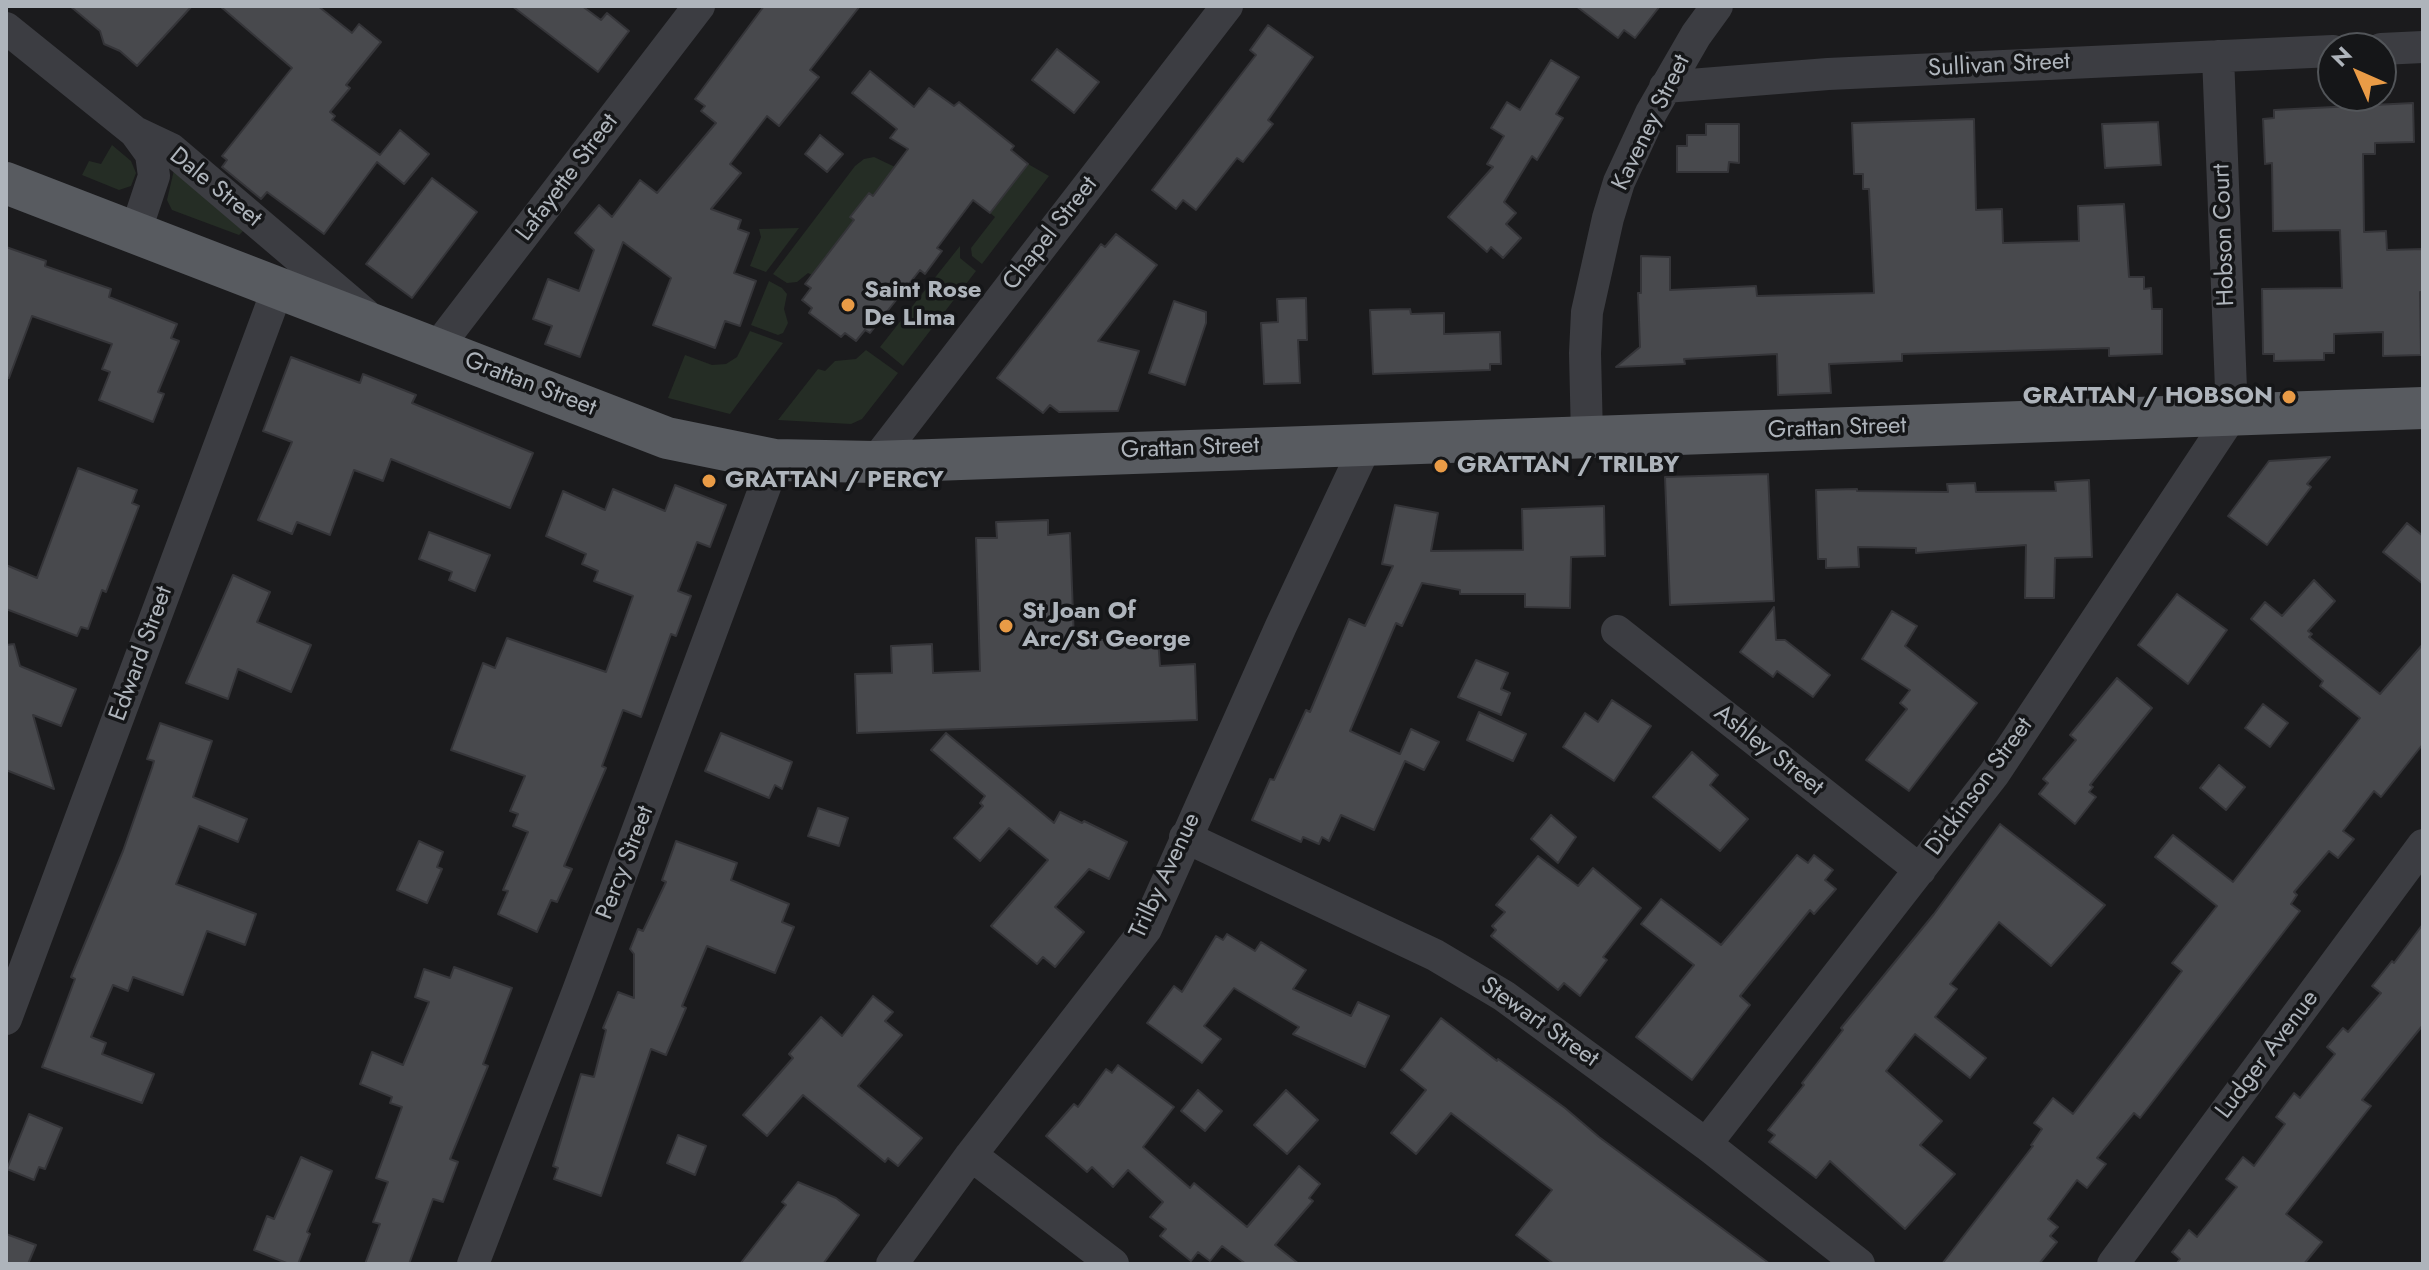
<!DOCTYPE html>
<style>
body{margin:0}
#map{position:relative;width:2429px;height:1270px;overflow:hidden;background:#1b1b1d;font-family:Jost,sans-serif}
canvas{display:block}
.frame{position:absolute;inset:0;border:8px solid #aeb4bb;pointer-events:none}
.north{position:absolute;left:2317px;top:32px;width:80px;height:80px;box-sizing:border-box;background:#151618;border:2px solid #525559;border-radius:50%;rotate:315deg;font-size:22px;font-weight:700;line-height:32px;text-align:center;color:#aeb4bb}
.north::after{content:'';display:block;margin:auto;width:28px;height:36px;background:#e99b46;clip-path:polygon(50% 0,100% 100%,50% 72%,0 100%)}
</style>
<div id="map">
<canvas width="2429" height="1270"></canvas>
<div class="frame"></div>
<div class="north">N</div>
</div>
<script>
const context = document.querySelector('canvas').getContext('2d');
context.lineJoin = 'round';
function paint(path, color) { context.fillStyle = color; context.fill(path, 'evenodd'); }
const poly = rows => new Path2D(rows.map(r => 'M' + r).join(''));
function stroke(path, color, width, dash) { context.strokeStyle = color; context.lineWidth = width; context.lineCap = dash ? 'butt' : 'round'; context.setLineDash(dash || []); context.stroke(path); }
function write(font, color, halo, rows, align = 'center') {
  context.font = font + ' Jost,sans-serif'; context.lineWidth = 7; context.setLineDash([]); context.textBaseline = 'middle'; context.strokeStyle = halo; context.fillStyle = color; for (const [text, x, y, turn = 0] of rows) {
    context.save(); context.translate(x, y); context.rotate((+turn || 0) * Math.PI / 180); context.textAlign = isNaN(turn) ? turn : align; if (halo) context.strokeText(text, 0, 0); context.fillText(text, 0, 0); context.restore();
  }
}
const green = poly([
 [112,145,131,161,136,173,131,186,119,190,82,175,89,161,101,164],
 [874,157,895,167,873,196,869,193,851,216,855,220,812,275,808,273,797,282,787,283,773,274,855,166,864,159],
 [1028,164,1049,176,982,264,972,256,971,248,995,217,990,213],
 [174,170,246,228,239,235,172,210,167,200],
 [799,228,766,272,750,266,761,237,759,229],
 [960,246,960,258,976,271,903,366,880,347],
 [769,281,782,288,787,294,784,309,788,323,783,333,778,335,751,325],
 [750,331,783,343,730,414,668,398,685,355,712,365,726,364,737,357],
 [866,350,898,373,862,419,851,424,778,420,818,369,825,371,835,361,856,359]
]);
const building = poly([
 [70,6,192,6,137,66,120,51,104,44,100,31,70,6],
 [220,6,318,6,352,33,359,24,381,42,346,85,350,88,330,112,335,116,332,120,380,155,400,130,429,154,404,184,377,162,324,234,267,192,261,199,222,167,227,160,222,156,292,68,220,6],
 [512,6,582,6,601,20,607,13,629,31,598,72,512,6],
 [764,6,860,6,810,70,819,77,779,126,767,116,730,164,741,173,711,209,741,220,738,229,749,233,734,273,756,281,740,326,725,321,715,348,653,325,671,278,623,242,580,357,545,344,552,326,533,319,548,279,579,291,594,250,575,233,599,205,612,217,640,180,657,193,716,123,701,111,705,106,695,99,764,6],
 [1576,6,1660,6,1635,38,1624,30,1618,38,1576,6],
 [1268,25,1313,57,1268,120,1273,124,1243,162,1237,158,1196,210,1183,200,1176,209,1152,190,1256,55,1250,50,1268,25],
 [1057,49,1099,82,1074,113,1032,80,1057,49],
 [1551,60,1579,77,1556,114,1563,118,1537,160,1532,156,1504,202,1516,213,1506,224,1521,238,1503,258,1491,247,1487,252,1448,217,1493,167,1487,164,1504,136,1491,128,1507,102,1520,110,1551,60],
 [870,71,914,107,929,88,954,106,959,102,1014,146,1011,150,1028,164,990,213,973,200,937,248,942,251,925,274,920,270,870,333,865,330,856,341,845,333,841,337,809,313,812,308,802,300,811,288,805,284,854,220,850,217,869,193,873,196,908,149,890,138,897,129,852,93,870,71],
 [2413,103,2414,142,2375,143,2375,154,2363,154,2364,232,2386,231,2387,250,2423,249,2423,292,2420,292,2421,355,2383,356,2383,332,2334,334,2334,353,2324,353,2324,360,2274,361,2274,354,2263,354,2262,289,2342,288,2340,230,2273,231,2272,163,2265,164,2263,119,2274,118,2274,110,2413,103],
 [1974,119,1976,210,2002,209,2003,243,2079,241,2078,206,2124,204,2129,277,2144,277,2144,289,2151,288,2152,309,2162,309,2162,354,2109,356,2109,348,1902,354,1902,361,1829,364,1831,393,1778,395,1777,354,1684,359,1685,364,1616,367,1640,347,1638,293,1641,293,1641,256,1670,257,1670,290,1756,286,1757,296,1874,293,1869,189,1863,189,1863,174,1854,174,1852,123,1974,119],
 [2158,122,2161,165,2105,168,2102,124,2158,122],
 [1706,124,1739,124,1739,163,1729,162,1728,172,1677,172,1677,146,1687,146,1687,135,1706,135,1706,124],
 [820,135,843,154,827,172,805,154,820,135],
 [432,178,477,212,412,298,366,264,432,178],
 [1116,234,1157,265,1098,341,1139,351,1118,411,1059,412,1050,405,1043,413,997,378,1101,244,1105,247,1116,234],
 [6,247,46,261,45,266,111,289,109,297,177,324,171,338,179,341,158,392,164,394,153,422,99,400,110,372,102,369,112,344,32,316,9,378,6,378,6,247],
 [1306,298,1307,340,1298,340,1300,383,1264,384,1261,323,1278,322,1277,299,1306,298],
 [1174,301,1206,312,1206,323,1185,385,1149,373,1174,301],
 [1410,309,1411,314,1444,313,1444,334,1500,332,1501,364,1490,364,1490,370,1373,374,1370,310,1410,309],
 [291,357,360,383,363,374,416,395,412,403,533,453,510,508,391,459,383,481,354,470,330,535,297,522,292,534,258,520,292,442,263,431,291,357],
 [2330,457,2307,484,2311,487,2267,545,2228,516,2269,461,2330,457],
 [78,468,137,490,132,503,139,506,106,592,102,590,88,629,81,627,77,636,6,609,6,565,37,578,78,468],
 [1768,474,1774,601,1670,605,1665,477,1768,474],
 [2089,480,2092,557,2055,558,2054,598,2025,598,2026,545,1916,553,1916,548,1858,547,1859,567,1826,568,1826,559,1818,559,1816,490,1857,489,1857,491,1948,492,1947,484,1975,483,1976,492,2056,491,2055,482,2089,480],
 [675,485,726,505,710,547,697,542,678,591,691,596,676,636,671,634,641,717,623,710,602,766,606,768,564,866,572,869,557,902,551,900,537,932,498,914,508,891,503,890,528,832,513,826,518,814,510,811,525,776,451,750,483,663,495,668,507,638,606,672,633,596,594,581,598,571,582,564,586,554,546,536,563,491,605,510,613,489,665,511,675,485],
 [1395,505,1438,513,1431,551,1523,550,1522,509,1604,506,1605,556,1571,557,1570,608,1525,607,1525,594,1460,594,1460,590,1422,583,1402,626,1396,623,1350,731,1400,754,1411,729,1439,742,1424,770,1405,761,1374,830,1341,815,1329,841,1322,837,1319,844,1303,837,1301,842,1252,820,1270,779,1274,780,1306,710,1310,712,1349,619,1365,626,1393,566,1382,564,1395,505],
 [1048,520,1048,535,1070,533,1074,641,1158,638,1160,666,1195,664,1197,720,857,733,855,674,892,673,891,646,932,644,933,673,980,671,976,538,997,538,996,522,1048,520],
 [2407,523,2423,536,2423,584,2383,552,2407,523],
 [429,532,490,555,475,591,449,580,452,572,419,559,429,532],
 [233,575,270,592,257,622,311,645,291,692,238,669,228,699,186,683,233,575],
 [2314,580,2335,601,2308,631,2312,634,2309,637,2380,694,2423,644,2423,744,2381,797,2374,791,2343,831,2354,839,2338,858,2329,851,2294,892,2297,895,2291,904,2300,911,2140,1118,2134,1113,2097,1158,2106,1164,2087,1188,2077,1180,2048,1219,2058,1227,2050,1236,2057,1242,2039,1264,1942,1264,2033,1146,2031,1145,2042,1129,2034,1123,2053,1098,2073,1114,2139,1028,2182,971,2172,963,2217,906,2155,857,2173,835,2233,882,2360,718,2320,686,2323,681,2251,619,2265,602,2282,616,2314,580],
 [2177,594,2227,630,2188,684,2138,645,2177,594],
 [1774,607,1776,640,1785,640,1830,675,1813,697,1777,671,1773,677,1740,652,1774,607],
 [1892,611,1917,626,1905,646,1977,703,1909,791,1866,760,1907,709,1900,703,1910,690,1862,659,1892,611],
 [14,644,20,666,76,689,61,726,33,715,54,789,6,770,6,645,14,644],
 [1476,660,1508,673,1501,689,1510,693,1501,715,1458,697,1476,660],
 [2117,678,2152,708,2090,785,2093,787,2089,792,2096,797,2075,824,2039,794,2048,783,2043,779,2076,740,2070,735,2117,678],
 [1612,700,1651,726,1614,781,1563,747,1585,713,1598,722,1612,700],
 [2263,704,2288,723,2270,747,2245,728,2263,704],
 [1479,712,1526,734,1513,761,1467,740,1479,712],
 [160,723,212,741,193,797,247,819,238,842,199,826,176,884,256,914,245,945,207,931,183,995,133,977,128,991,113,985,91,1037,106,1043,102,1054,154,1074,142,1103,42,1067,75,979,71,977,123,851,152,768,154,761,147,759,160,723],
 [721,733,792,762,782,789,775,785,769,798,705,771,721,733],
 [946,733,1054,823,1060,812,1082,823,1084,821,1127,842,1109,879,1089,869,1055,907,1084,932,1055,967,1043,957,1037,964,991,926,1048,860,1009,828,980,861,954,838,983,806,980,803,985,796,931,750,946,733],
 [1692,752,1718,775,1710,785,1748,819,1720,851,1653,797,1692,752],
 [2219,765,2245,787,2226,810,2200,788,2219,765],
 [818,808,848,818,839,846,808,836,818,808],
 [1551,815,1576,837,1558,863,1531,839,1551,815],
 [2000,824,2105,905,2051,966,1999,922,1950,984,1957,989,1935,1017,1986,1058,1970,1078,1915,1034,1886,1071,1942,1121,1920,1145,1955,1174,1905,1229,1830,1161,1816,1178,1769,1142,1775,1135,1768,1130,1804,1085,1802,1083,1843,1030,1841,1028,1934,914,2000,824],
 [419,841,443,852,437,867,442,869,427,903,397,890,419,841],
 [676,841,737,863,731,880,789,904,782,922,794,927,775,973,707,946,682,1006,686,1008,666,1055,651,1049,601,1196,554,1179,558,1168,553,1166,581,1074,594,1077,606,1030,603,1028,618,992,634,998,634,954,630,949,638,929,643,931,666,882,662,880,676,841],
 [1797,855,1808,863,1814,855,1833,870,1825,880,1836,889,1814,914,1810,910,1740,996,1750,1005,1692,1080,1636,1037,1694,965,1641,924,1661,899,1721,945,1797,855],
 [1538,856,1578,886,1593,868,1641,908,1603,957,1607,960,1580,996,1564,983,1558,990,1491,936,1496,930,1492,926,1505,912,1496,905,1538,856],
 [2423,924,2423,1025,2362,1100,2371,1106,2286,1214,2322,1242,2304,1264,2176,1264,2180,1259,2172,1252,2189,1230,2197,1237,2237,1187,2226,1179,2243,1157,2254,1166,2285,1124,2276,1117,2294,1093,2300,1098,2335,1054,2327,1047,2343,1028,2348,1032,2381,993,2372,986,2392,961,2394,963,2423,924],
 [1227,934,1255,951,1261,942,1306,970,1293,989,1351,1016,1358,1002,1389,1016,1365,1067,1293,1034,1299,1027,1234,988,1204,1026,1221,1039,1202,1063,1147,1023,1174,986,1182,992,1216,936,1223,940,1227,934],
 [454,967,512,988,483,1064,488,1066,450,1159,458,1162,443,1202,433,1199,409,1264,365,1264,380,1224,373,1222,388,1182,376,1178,402,1107,390,1103,392,1097,360,1084,372,1052,403,1065,429,1002,415,997,424,969,450,978,454,967],
 [873,996,893,1012,885,1021,902,1035,858,1086,922,1138,898,1166,888,1158,885,1162,803,1095,767,1136,743,1115,793,1058,789,1054,821,1017,842,1036,873,996],
 [1441,1018,1497,1061,1498,1059,1565,1108,1599,1137,1770,1264,1554,1264,1516,1235,1552,1190,1451,1113,1416,1154,1391,1133,1426,1090,1401,1070,1441,1018],
 [1118,1065,1174,1107,1143,1147,1190,1188,1194,1183,1247,1227,1299,1166,1320,1184,1309,1198,1313,1201,1275,1245,1299,1264,1246,1264,1222,1246,1210,1261,1198,1252,1191,1261,1160,1236,1166,1229,1150,1217,1163,1202,1128,1170,1113,1187,1092,1167,1087,1172,1046,1136,1074,1104,1078,1107,1106,1069,1112,1073,1118,1065],
 [1198,1090,1222,1111,1205,1131,1181,1111,1198,1090],
 [1286,1090,1318,1120,1287,1154,1254,1125,1286,1090],
 [29,1114,62,1128,45,1169,39,1167,34,1180,7,1169,29,1114],
 [678,1135,706,1146,695,1175,667,1163,678,1135],
 [301,1157,332,1171,307,1232,310,1234,298,1264,289,1264,254,1250,267,1216,274,1219,301,1157],
 [798,1182,836,1198,859,1215,823,1264,740,1264,786,1205,782,1202,798,1182],
 [6,1234,36,1245,28,1264,6,1264,6,1234]
]);
const minor = poly([
 [6,28,135,132,171,149,365,314],
 [2381,49,2423,47],
 [1665,87,1828,74,2333,51],
 [135,132,151,154,154,176,135,233],
 [436,349,699,6],
 [1587,437,1585,353,1587,312,1608,218,1619,182,1651,113,1696,35,1717,6],
 [875,462,1227,6],
 [1617,631,1920,870],
 [1185,837,1435,955,1504,996,1706,1144,1859,1264],
 [6,1019,278,288],
 [1706,1144,1994,774,2232,415,2218,56],
 [971,1155,1113,1264],
 [473,1264,578,991,775,460],
 [892,1264,971,1155,1146,929,1281,626,1367,443],
 [2113,1264,2423,845]
]);
const major = poly([
 [6,183,667,438,775,460,875,462,2423,408]
]);
const markers = [
 [848,305,8,"#e99b46"],
 [2289,397,8,"#e99b46"],
 [1441,466,8,"#e99b46"],
 [709,481,8,"#e99b46"],
 [1006,626,8,"#e99b46"]
];
const streetNames = [
 ["Sullivan Street",1999,66,-3],
 ["Kaveney Street",1652,123,-64],
 ["Lafayette Street",568,178,-53],
 ["Dale Street",215,188,39],
 ["Chapel Street",1051,234,-52],
 ["Hobson Court",2225,235,-92],
 ["Grattan Street",530,385,21],
 ["Grattan Street",1837,429,-2],
 ["Grattan Street",1190,449,-2],
 ["Edward Street",142,654,-70],
 ["Ashley Street",1768,751,38],
 ["Dickinson Street",1980,787,-54],
 ["Percy Street",626,863,-69],
 ["Trilby Avenue",1166,876,-65],
 ["Stewart Street",1539,1023,35],
 ["Ludger Avenue",2268,1055,-53]
];
const poiNames = [
 ["Saint Rose",864,291],
 ["De LIma",864,319],
 ["GRATTAN / HOBSON",2273,397,"right"],
 ["GRATTAN / TRILBY",1457,466],
 ["GRATTAN / PERCY",725,481],
 ["St Joan Of",1022,612],
 ["Arc/St George",1022,640]
];
paint(green, '#252d25');
paint(building, '#48494d');
stroke(building, '#353539', 2);
stroke(minor, '#3c3d42', 32);
stroke(major, '#585b60', 42);
for (const [x, y, r, color] of markers) { const dot = new Path2D(); dot.arc(x, y, r, 0, 2 * Math.PI); context.fillStyle = color; context.fill(dot); stroke(dot, '#151618', 3); }
write('24px', '#aeb4bb', '#151618', streetNames);
write('bold 24px', '#aeb4bb', '#151618', poiNames, 'left');
</script>
